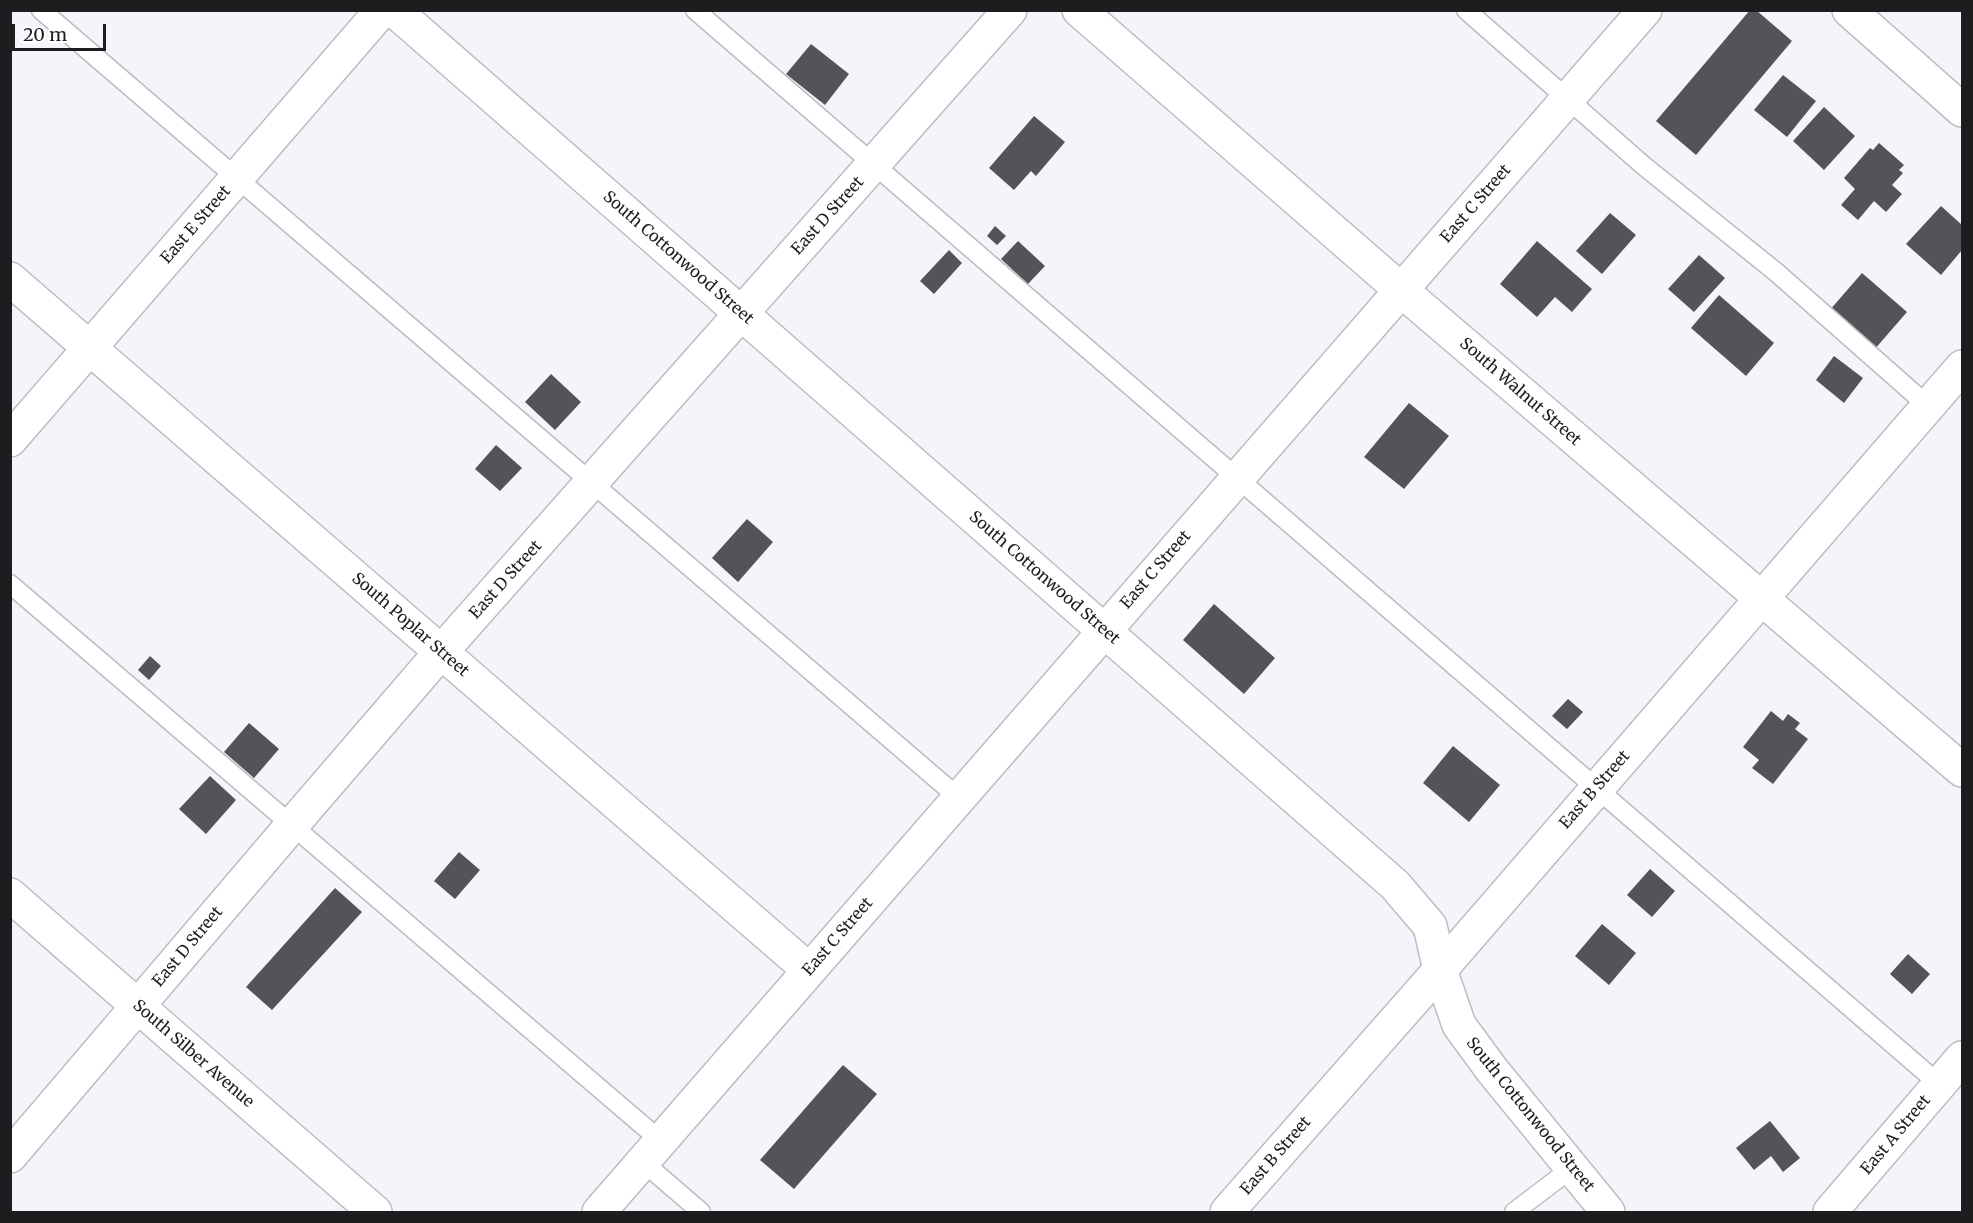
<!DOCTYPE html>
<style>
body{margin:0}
#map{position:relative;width:1973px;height:1223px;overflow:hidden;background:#f7f3fa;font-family:Merriweather,serif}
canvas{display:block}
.frame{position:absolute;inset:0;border:12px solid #1e1c1f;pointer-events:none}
.scale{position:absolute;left:12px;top:24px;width:94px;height:27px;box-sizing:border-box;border:3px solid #1e1c1f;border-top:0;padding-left:8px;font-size:18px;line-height:21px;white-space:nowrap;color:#1e1c1f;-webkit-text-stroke:4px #fff;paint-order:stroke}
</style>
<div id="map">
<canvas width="1973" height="1223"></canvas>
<div class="frame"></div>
<div class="scale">20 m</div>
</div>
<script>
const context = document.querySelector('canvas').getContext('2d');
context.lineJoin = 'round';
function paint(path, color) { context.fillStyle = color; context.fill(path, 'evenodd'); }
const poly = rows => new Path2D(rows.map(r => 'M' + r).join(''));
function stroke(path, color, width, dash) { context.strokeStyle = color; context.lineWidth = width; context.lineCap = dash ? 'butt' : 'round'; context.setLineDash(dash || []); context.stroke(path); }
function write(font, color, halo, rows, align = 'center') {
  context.font = font + ' Merriweather,serif'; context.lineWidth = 6; context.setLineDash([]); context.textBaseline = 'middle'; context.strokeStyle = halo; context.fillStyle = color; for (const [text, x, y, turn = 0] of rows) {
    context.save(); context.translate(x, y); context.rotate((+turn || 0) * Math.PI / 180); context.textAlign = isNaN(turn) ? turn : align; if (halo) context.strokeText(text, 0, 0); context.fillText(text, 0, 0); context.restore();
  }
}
const building = poly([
 [1750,10,1756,10,1792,41,1696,155,1656,121],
 [811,44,849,74,825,105,786,74],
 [1783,75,1816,101,1787,137,1754,110],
 [1824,107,1855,136,1824,170,1793,141],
 [1034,116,1065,142,1036,176,1031,171,1014,190,989,168],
 [1879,143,1904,165,1899,170,1903,173,1892,185,1902,194,1886,212,1874,201,1858,220,1841,205,1855,189,1844,178,1870,148,1873,150],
 [1941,206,1962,225,1962,250,1941,275,1906,244],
 [1610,213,1636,235,1602,274,1576,251],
 [995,226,1006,236,997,245,987,236],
 [1018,241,1045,266,1028,284,1001,259],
 [1537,241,1592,289,1572,312,1555,297,1537,317,1500,284],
 [949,250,962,263,934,294,920,281],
 [1699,255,1725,278,1694,312,1668,289],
 [1862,273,1907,312,1874,350,1829,311],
 [1719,295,1774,343,1746,376,1691,328],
 [1834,356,1863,378,1844,403,1816,380],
 [551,374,581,402,555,430,525,402],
 [1409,403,1449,436,1404,489,1364,457],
 [496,445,522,468,500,491,475,469],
 [747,519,773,542,738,582,712,558],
 [1214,604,1275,658,1244,694,1183,640],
 [150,656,161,666,149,680,138,670],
 [1568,699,1583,712,1567,729,1552,716],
 [1771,711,1783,721,1788,714,1800,723,1795,729,1808,739,1773,784,1752,768,1759,760,1743,747],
 [249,723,279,749,254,778,224,752],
 [1453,746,1500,785,1469,822,1423,783],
 [210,776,236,800,206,834,179,809],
 [459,852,480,870,455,899,434,881],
 [1650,869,1675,891,1652,917,1627,895],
 [335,888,362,912,272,1010,246,987],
 [1602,924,1636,953,1609,985,1575,956],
 [1908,954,1930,974,1912,994,1890,974],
 [843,1065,877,1094,794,1189,760,1160],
 [1770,1121,1800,1158,1783,1172,1771,1156,1754,1170,1736,1148]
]);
const service = poly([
 [41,10,959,798],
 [695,10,1939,1084],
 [1466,10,1644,166,1776,272,1928,406],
 [10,584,661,1141],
 [643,1162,701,1212],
 [1514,1212,1572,1168]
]);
const minor = poly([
 [394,10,1395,885,1430,926,1440,970,1459,1025,1492,1070,1608,1212],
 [1079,10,1401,290,1962,770],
 [1849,10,1962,110],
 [10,279,809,970],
 [10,440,382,10],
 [10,895,375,1212],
 [10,1156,292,825,441,652,1010,10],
 [599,1212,1645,10],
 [1830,1212,1962,1058]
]);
const tertiary = poly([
 [1227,1212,1440,970,1962,367]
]);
const streetNames = [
 ["East C Street",1476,204,-49],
 ["East D Street",828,216,-48],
 ["East E Street",196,225,-49],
 ["South Cottonwood Street",678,258,41],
 ["South Walnut Street",1520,392,41],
 ["East C Street",1156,570,-49],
 ["South Cottonwood Street",1044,578,41],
 ["East D Street",506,580,-48],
 ["South Poplar Street",410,625,41],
 ["East B Street",1595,790,-49],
 ["East C Street",838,937,-49],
 ["East D Street",188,947,-50],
 ["South Silber Avenue",193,1054,41],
 ["South Cottonwood Street",1530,1115,51],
 ["East A Street",1896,1135,-50],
 ["East B Street",1276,1156,-49]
];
paint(building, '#555258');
stroke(service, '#bfbbc2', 21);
stroke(minor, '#bfbbc2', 36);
stroke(tertiary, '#bfbbc2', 36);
stroke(service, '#fff', 18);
stroke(minor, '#fff', 33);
stroke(tertiary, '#fff', 33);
write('16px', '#1e1c1f', '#fff', streetNames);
</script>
